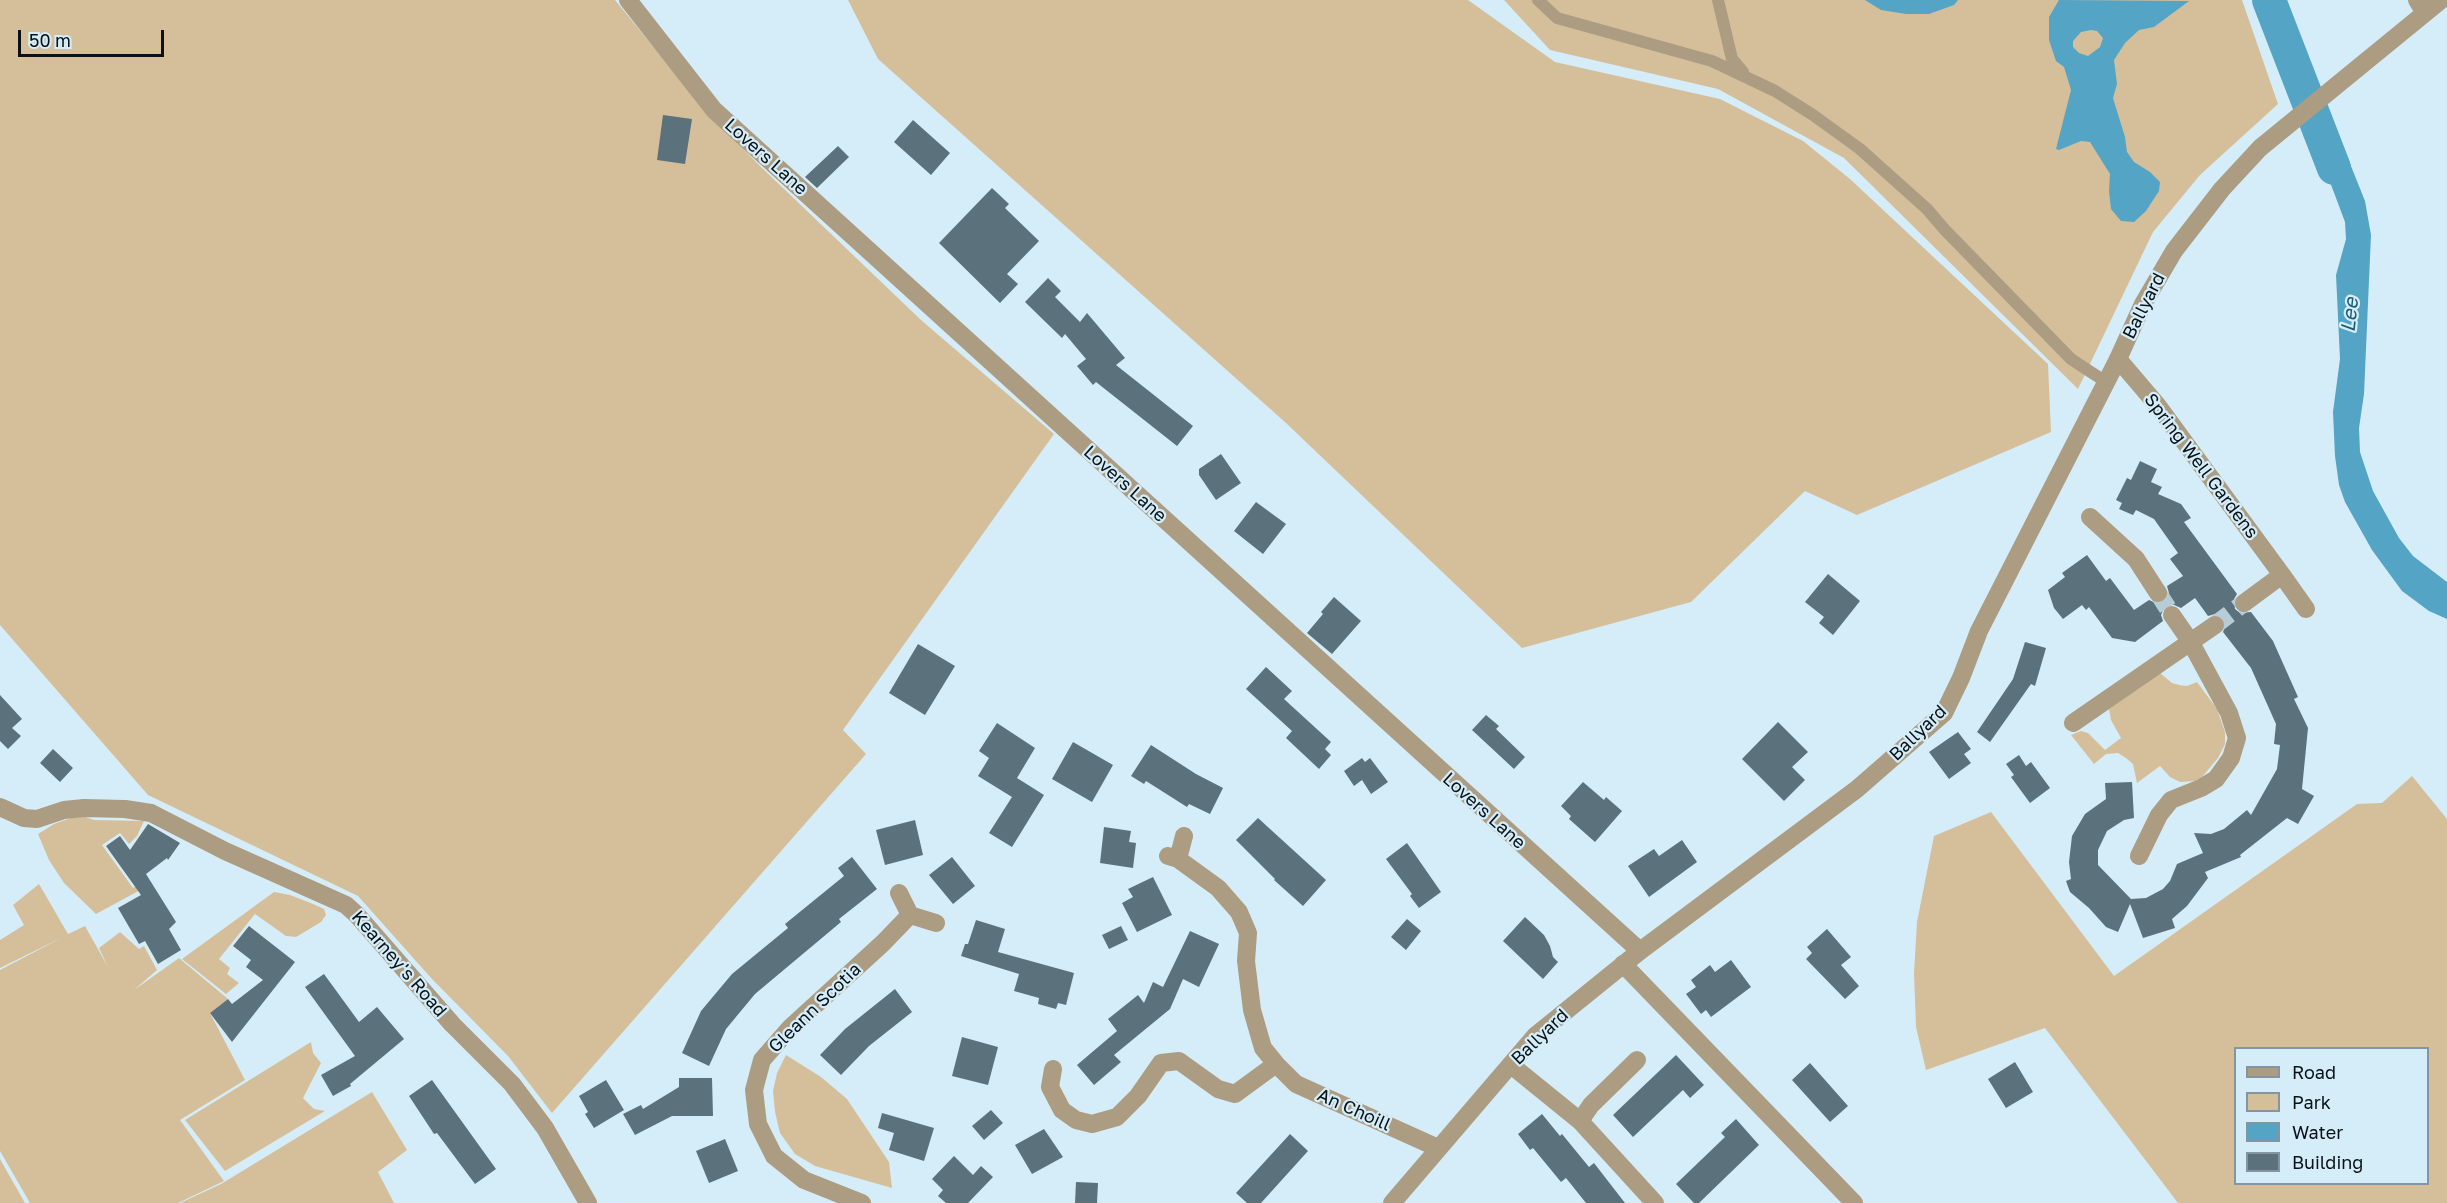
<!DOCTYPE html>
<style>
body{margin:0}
#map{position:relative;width:2447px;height:1203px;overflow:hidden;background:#d5edf9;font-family:"Golos Text",sans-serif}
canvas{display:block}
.legend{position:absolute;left:2234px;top:1047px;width:195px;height:138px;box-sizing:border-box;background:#d5edf9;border:2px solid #83959e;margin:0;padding:8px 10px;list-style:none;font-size:18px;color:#091216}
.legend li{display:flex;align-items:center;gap:12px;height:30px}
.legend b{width:30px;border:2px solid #83959e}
.scale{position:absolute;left:18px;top:30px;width:146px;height:27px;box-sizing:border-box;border:3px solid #091216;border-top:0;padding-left:8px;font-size:18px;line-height:21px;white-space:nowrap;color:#091216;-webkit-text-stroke:4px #d5edf9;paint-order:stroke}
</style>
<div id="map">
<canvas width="2447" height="1203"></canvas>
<ul class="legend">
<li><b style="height:8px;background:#ac9c82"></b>Road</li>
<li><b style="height:16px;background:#d5bf9a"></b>Park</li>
<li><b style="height:16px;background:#54a4c6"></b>Water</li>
<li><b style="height:16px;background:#5b717c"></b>Building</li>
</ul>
<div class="scale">50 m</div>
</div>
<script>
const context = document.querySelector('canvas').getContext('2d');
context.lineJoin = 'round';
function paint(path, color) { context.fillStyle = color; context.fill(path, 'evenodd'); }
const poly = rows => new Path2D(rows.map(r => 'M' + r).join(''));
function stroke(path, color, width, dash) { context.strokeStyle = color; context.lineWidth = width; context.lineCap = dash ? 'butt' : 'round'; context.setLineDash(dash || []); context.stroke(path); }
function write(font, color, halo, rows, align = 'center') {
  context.font = font + ' "Golos Text",sans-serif'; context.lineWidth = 4.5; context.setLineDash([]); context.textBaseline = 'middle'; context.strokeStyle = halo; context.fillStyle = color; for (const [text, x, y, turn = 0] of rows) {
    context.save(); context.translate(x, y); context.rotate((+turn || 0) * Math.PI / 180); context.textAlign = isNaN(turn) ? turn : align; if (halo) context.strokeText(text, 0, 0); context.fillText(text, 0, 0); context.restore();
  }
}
const green = poly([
 [0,0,615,0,705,110,760,166,921,320,1054,434,843,730,866,754,552,1113,508,1056,432,979,358,896,148,795,0,625],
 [848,0,1468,0,1555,62,1720,99,1803,141,1850,179,2048,364,2051,432,1857,515,1805,491,1691,602,1522,648,1286,423,878,59],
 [1504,0,2242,0,2278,104,2200,175,2153,232,2078,389,1844,158,1718,89,1550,50],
 [2160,673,2172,683,2179,685,2187,686,2197,682,2217,709,2225,732,2225,744,2218,758,2202,777,2195,781,2180,782,2170,777,2160,766,2137,783,2133,764,2126,758,2118,753,2106,754,2094,764,2071,735,2081,731,2088,733,2105,750,2121,738,2111,720,2109,709],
 [2412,776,2447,819,2447,1203,2178,1203,2045,1028,1926,1070,1916,1027,1914,973,1917,922,1934,836,1991,812,2114,976,2357,804,2382,803],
 [2428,1048,2428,1184,2236,1184,2236,1048],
 [79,815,94,820,144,821,137,836,129,844,120,833,102,845,133,888,140,883,142,889,96,914,64,883,49,860,38,834,54,824],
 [39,884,68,934,85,926,108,967,99,948,120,932,139,949,144,946,157,970,134,990,179,958,228,999,210,1013,245,1080,180,1120,224,1181,178,1203,30,1203,0,1151,0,970,63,937,0,968,0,940,24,925,13,905],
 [274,892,290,895,313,904,324,909,326,915,321,922,296,937,286,936,255,914,219,959,230,968,227,974,239,983,226,994,182,959],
 [311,1042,313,1053,321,1063,303,1098,314,1109,325,1111,225,1171,185,1120],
 [786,1055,821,1077,847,1099,889,1162,892,1188,815,1166,795,1154,780,1133,775,1112,773,1091,777,1073],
 [372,1092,407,1150,378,1172,394,1203,180,1203,221,1184],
 [0,1159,25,1203,0,1203]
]);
const water = poly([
 [1865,0,1958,0,1954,5,1929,14,1906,14,1881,10],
 [2059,0,2189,1,2154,27,2139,30,2125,43,2114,60,2117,84,2113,98,2125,137,2127,152,2134,162,2150,172,2160,182,2159,191,2146,211,2134,222,2121,221,2111,209,2109,191,2110,174,2090,142,2081,141,2059,150,2056,149,2071,90,2064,67,2056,61,2049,40,2049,17],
 [2091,30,2097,31,2103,38,2100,47,2088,56,2079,53,2073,47,2073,41,2081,32],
 [2331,116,2365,201,2371,235,2364,394,2359,428,2360,452,2373,491,2399,538,2413,556,2447,582,2447,619,2429,611,2402,591,2372,550,2345,502,2339,485,2335,456,2333,412,2340,359,2336,275,2346,239,2345,222,2330,182,2303,135]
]);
const river = poly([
 [2269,0,2334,168]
]);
const building = poly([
 [663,115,692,119,685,164,657,160],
 [913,120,950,153,931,175,894,142],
 [838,146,849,157,817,188,805,177],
 [992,188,1009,204,1005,208,1039,241,1007,274,1018,284,1000,303,939,243],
 [1048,278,1061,291,1055,297,1080,322,1087,313,1125,358,1116,365,1193,426,1177,446,1096,382,1093,385,1077,366,1086,359,1065,334,1062,338,1025,302],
 [1221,454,1241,483,1216,500,1199,475,1199,469],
 [2140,461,2157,469,2151,482,2162,487,2158,494,2181,504,2191,518,2184,522,2237,594,2234,599,2235,609,2240,613,2251,612,2273,641,2298,697,2294,699,2308,728,2302,789,2314,796,2298,824,2287,818,2240,855,2241,857,2205,872,2208,878,2187,906,2172,919,2175,928,2143,938,2130,904,2118,932,2106,927,2089,908,2070,892,2066,881,2071,879,2069,862,2072,836,2085,814,2106,799,2105,783,2132,782,2134,818,2124,820,2107,831,2098,850,2098,865,2131,899,2146,898,2163,889,2170,881,2177,864,2203,853,2194,833,2211,834,2224,829,2247,810,2251,815,2277,769,2280,745,2274,744,2276,724,2251,668,2223,632,2226,625,2225,619,2215,614,2208,616,2195,598,2181,608,2172,604,2165,606,2161,615,2163,621,2135,642,2112,638,2089,607,2086,610,2082,605,2063,619,2054,608,2048,590,2065,577,2062,573,2087,555,2106,581,2110,578,2134,610,2149,600,2158,604,2165,602,2169,593,2167,586,2183,576,2170,559,2178,553,2154,519,2136,510,2133,515,2119,509,2122,503,2116,500,2127,478,2131,480],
 [1256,502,1286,524,1263,554,1234,531],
 [1828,574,1860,601,1833,635,1819,623,1824,617,1805,602],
 [1334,597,1361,621,1332,654,1307,633,1323,614,1321,612],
 [2025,642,2046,648,2035,686,2031,684,1990,742,1977,732,2013,679],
 [918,644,955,666,925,715,889,693],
 [1266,667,1292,691,1284,699,1331,742,1325,749,1331,755,1319,769,1286,738,1292,731,1246,689],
 [0,695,22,719,12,728,21,736,8,749,0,741],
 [1486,715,1499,726,1496,729,1525,757,1514,769,1472,730],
 [1778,722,1808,752,1792,767,1805,780,1784,801,1742,759],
 [997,723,1035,748,1017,778,1044,795,1012,847,989,833,1012,797,978,776,989,758,979,751],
 [1958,732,1971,749,1964,754,1971,763,1949,779,1929,752],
 [1073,742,1113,765,1092,802,1052,779],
 [1151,745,1196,774,1223,788,1210,814,1189,804,1187,807,1146,781,1144,784,1131,776],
 [53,749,73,768,60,782,40,763],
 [2019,755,2026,766,2031,762,2050,788,2030,803,2011,777,2014,775,2006,764],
 [1362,758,1365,762,1370,758,1388,782,1371,794,1362,780,1354,786,1344,771],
 [1583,782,1604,800,1606,797,1622,811,1595,842,1569,819,1571,816,1561,806],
 [1258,818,1326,880,1303,906,1274,880,1275,879,1236,840],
 [915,820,923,855,885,865,876,830],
 [148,824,180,843,168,860,167,858,146,874,176,922,169,929,181,950,158,964,145,941,139,944,118,908,141,895,106,846,120,836,130,850],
 [1104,827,1131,831,1129,842,1136,843,1133,868,1100,863],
 [1682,840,1697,862,1649,897,1628,866,1654,849,1659,856],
 [1407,843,1441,892,1419,908,1410,896,1412,894,1386,859],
 [852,857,877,889,839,919,841,922,755,994,726,1029,709,1066,682,1053,701,1011,732,974,788,928,785,924,844,876,838,868],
 [952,857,975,886,953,904,929,875],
 [1153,877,1172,915,1137,932,1122,903,1133,897,1128,889],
 [1525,917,1544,935,1550,946,1553,957,1558,962,1543,979,1503,941],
 [1407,919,1421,931,1406,950,1391,937],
 [976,920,1005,929,998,952,1074,973,1066,1005,1058,1003,1056,1009,1038,1004,1039,998,1014,991,1019,974,961,956,965,944,968,944],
 [249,926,295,962,232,1042,210,1013,228,999,232,1004,263,980,246,967,251,960,233,946],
 [1121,926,1128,940,1109,949,1102,935],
 [1827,929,1851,957,1841,965,1859,986,1845,999,1806,959,1812,953,1807,947],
 [1190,931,1219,944,1199,987,1183,979,1170,1009,1114,1055,1121,1062,1094,1085,1077,1065,1117,1031,1108,1019,1138,995,1144,1003,1153,982,1163,987],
 [1731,960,1751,987,1711,1017,1706,1010,1701,1014,1686,994,1696,987,1691,980,1710,965,1715,972],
 [324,974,359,1022,377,1007,404,1039,350,1084,351,1086,333,1096,321,1075,355,1056,305,987],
 [895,989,912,1012,869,1046,841,1075,820,1055,845,1029],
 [962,1037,998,1047,988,1085,952,1076],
 [1676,1055,1704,1085,1690,1098,1683,1090,1633,1137,1613,1115],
 [2015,1062,2033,1092,2006,1108,1988,1079],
 [1810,1063,1848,1106,1830,1122,1792,1080],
 [679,1078,712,1078,713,1116,672,1116,635,1135,623,1114,641,1105,643,1109,679,1087],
 [432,1080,496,1169,475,1184,437,1133,434,1134,409,1096],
 [606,1080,624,1110,594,1128,585,1114,588,1112,579,1096],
 [991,1110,1003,1123,984,1140,972,1126],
 [882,1113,934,1128,924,1161,889,1150,894,1133,878,1128],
 [1542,1114,1560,1136,1562,1134,1589,1167,1594,1163,1625,1203,1586,1203,1566,1178,1561,1182,1533,1148,1530,1150,1518,1134],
 [1736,1119,1759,1145,1699,1203,1694,1203,1676,1184,1725,1137,1721,1133],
 [1044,1129,1063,1157,1032,1174,1015,1145],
 [1290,1134,1308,1151,1261,1203,1247,1203,1236,1193],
 [725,1139,738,1171,709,1183,696,1151],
 [954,1156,973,1175,981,1166,993,1177,968,1203,946,1203,938,1196,943,1190,932,1179],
 [1076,1182,1098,1183,1097,1203,1075,1203]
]);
const minorTunnel = poly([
 [2158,593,2172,615],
 [2215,625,2244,603]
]);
const service = poly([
 [1538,0,1557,18,1712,61,1775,91,1813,115,1860,149,1927,209,1945,230,2071,359,2106,382],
 [1718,0,1732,59,1743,72]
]);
const minor = poly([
 [628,0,714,110,1640,951],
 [2417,0,2425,13],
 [2118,359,2158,406,2282,575,2244,603],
 [2090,517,2136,559,2158,593],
 [2282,575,2306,609],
 [2073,723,2215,625],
 [0,807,24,818,37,819,64,810,84,808,125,809,151,813,225,851,346,905,357,915,452,1024,512,1084,545,1128,588,1203],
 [1168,856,1178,859,1218,888,1239,912,1248,933,1246,961,1252,1010,1263,1048,1276,1064,1296,1084,1438,1148],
 [2139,856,2159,815,2171,800,2201,788,2216,779,2231,758,2237,738,2229,713,2190,641,2172,615],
 [1178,859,1184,836],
 [899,893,910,915,936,923],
 [1623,964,1854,1203],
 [1511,1065,1580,1121,1655,1203],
 [1053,1069,1050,1087,1062,1110,1076,1120,1092,1124,1117,1117,1138,1096,1161,1063,1179,1061,1218,1089,1235,1094,1276,1064],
 [1580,1121,1591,1105,1637,1060],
 [862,1203,804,1180,774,1156,758,1124,754,1090,762,1060,790,1028,883,943,910,915]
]);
const tertiary = poly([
 [1392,1203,1535,1036,1640,951,1857,789,1944,713,1961,678,1979,631,2118,359,2143,304,2174,251,2222,189,2260,148,2441,0]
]);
const streetNames = [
 ["Lovers Lane",766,157,42],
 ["Ballyard",2144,306,-63],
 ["Spring Well Gardens",2201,466,53],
 ["Lovers Lane",1125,484,42],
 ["Ballyard",1918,733,-44],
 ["Lovers Lane",1484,811,42],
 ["Kearney's Road",399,964,49],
 ["Gleann Scotia",815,1008,-44],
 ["Ballyard",1540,1037,-44],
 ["An Choill",1354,1110,24]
];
const waterNames = [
 ["Lee",2350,315,-84]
];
paint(green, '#d5bf9a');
paint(water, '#54a4c6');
stroke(river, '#54a4c6', 34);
paint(building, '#5b717c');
stroke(minorTunnel, '#b6ccd7', 18, [18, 9]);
stroke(service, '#ac9c82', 12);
stroke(minor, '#ac9c82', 18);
stroke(tertiary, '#ac9c82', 18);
write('18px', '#091216', '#d5edf9', streetNames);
write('italic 20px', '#1c5b73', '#d5edf9', waterNames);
</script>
